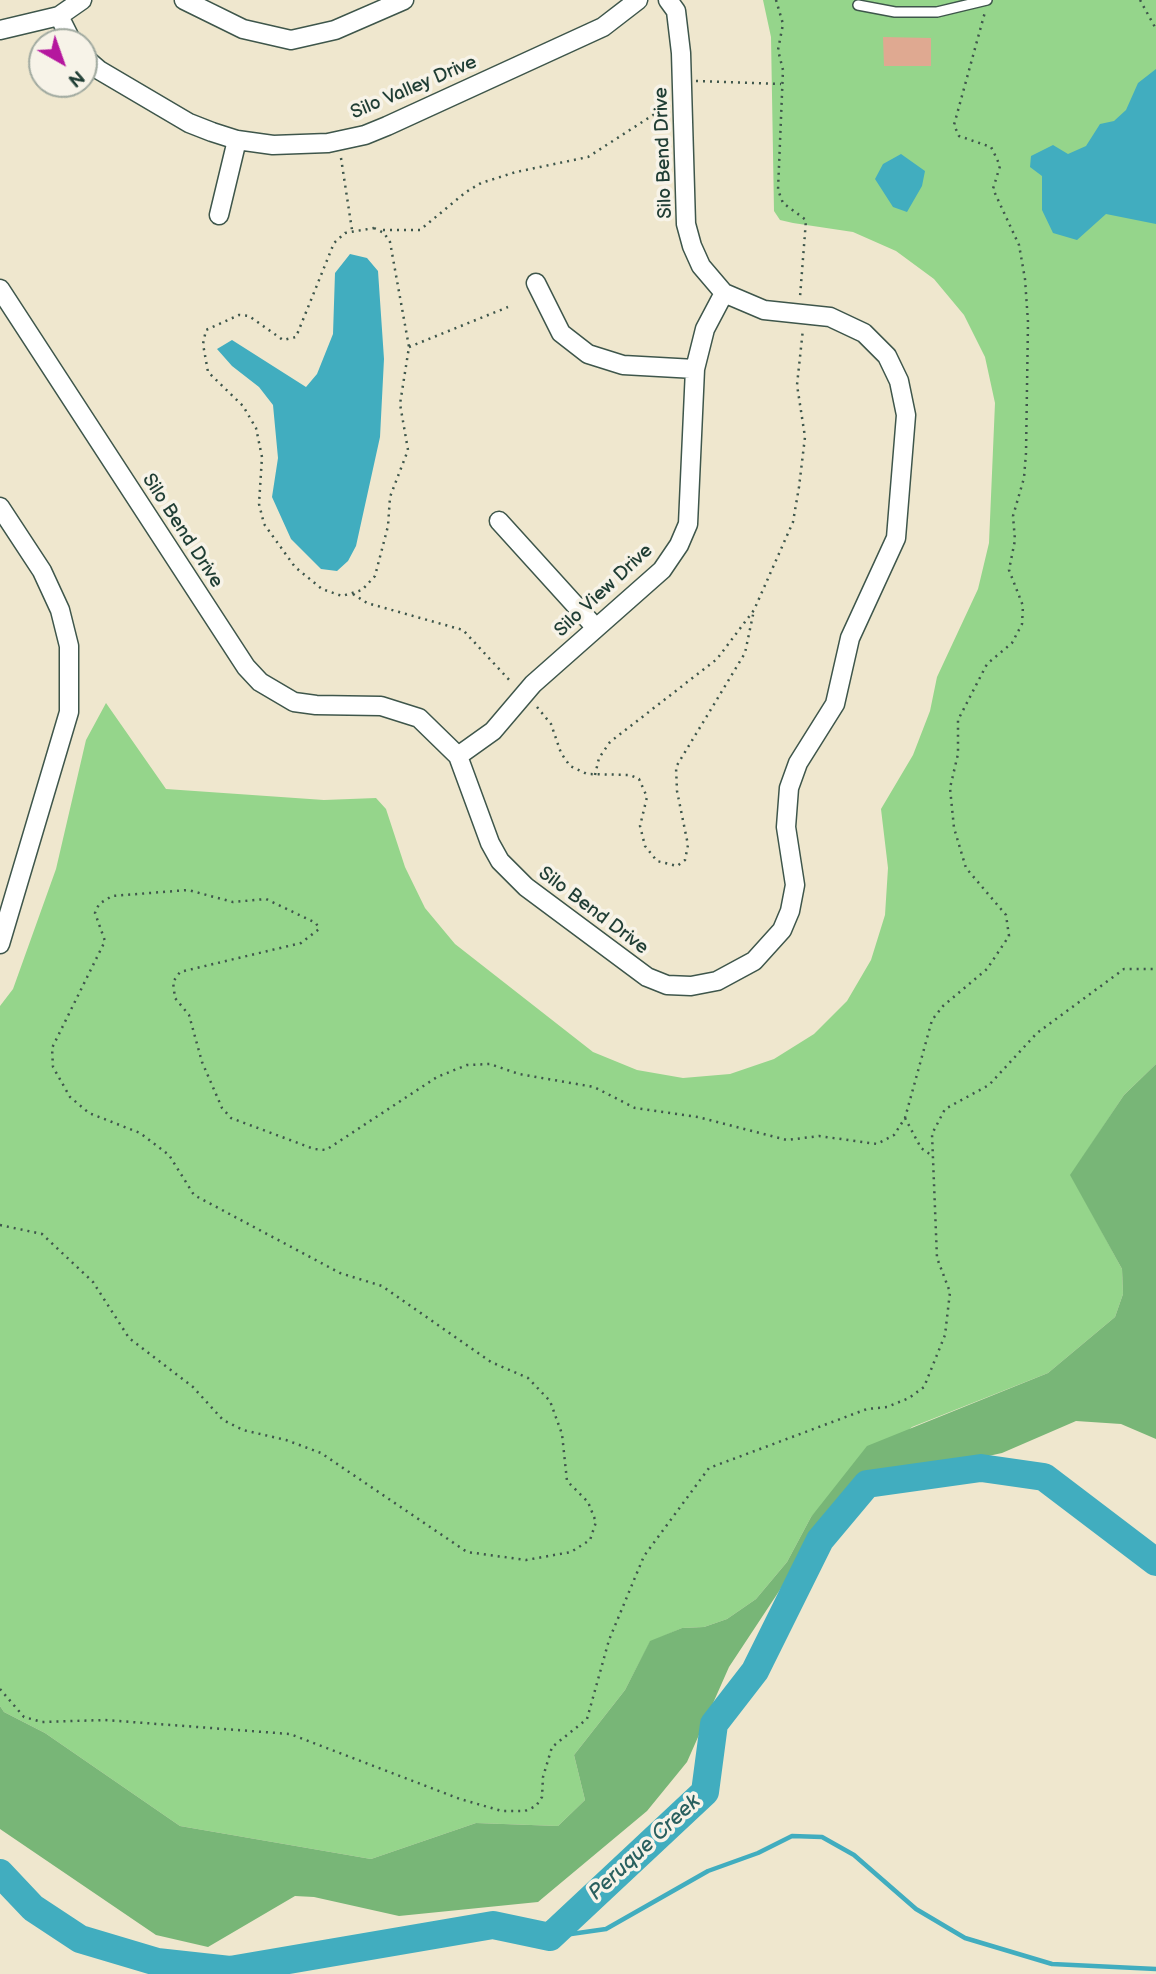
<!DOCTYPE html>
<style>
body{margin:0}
#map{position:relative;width:1156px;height:1974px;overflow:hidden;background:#efe7ce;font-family:"Balsamiq Sans",sans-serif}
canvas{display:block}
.north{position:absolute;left:28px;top:28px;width:70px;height:70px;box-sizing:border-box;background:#f7f3e8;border:2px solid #a1aaa0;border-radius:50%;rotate:140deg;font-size:19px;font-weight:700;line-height:28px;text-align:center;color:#1f3d34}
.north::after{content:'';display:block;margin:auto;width:24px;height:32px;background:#b5179e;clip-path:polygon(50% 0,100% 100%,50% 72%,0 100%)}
</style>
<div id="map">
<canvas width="1156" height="1974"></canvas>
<div class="north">N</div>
</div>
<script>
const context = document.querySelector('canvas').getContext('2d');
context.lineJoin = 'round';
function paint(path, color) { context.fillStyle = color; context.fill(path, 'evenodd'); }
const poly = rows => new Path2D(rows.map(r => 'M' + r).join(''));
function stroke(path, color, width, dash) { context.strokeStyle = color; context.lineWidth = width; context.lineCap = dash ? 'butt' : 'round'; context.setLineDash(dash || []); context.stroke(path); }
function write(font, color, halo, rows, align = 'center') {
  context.font = font + ' "Balsamiq Sans",sans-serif'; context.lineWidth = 7; context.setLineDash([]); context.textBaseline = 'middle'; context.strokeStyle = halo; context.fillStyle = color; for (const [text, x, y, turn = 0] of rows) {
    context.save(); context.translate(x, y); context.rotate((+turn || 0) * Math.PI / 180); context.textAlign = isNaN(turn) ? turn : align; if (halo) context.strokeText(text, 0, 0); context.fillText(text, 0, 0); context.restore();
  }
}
const green = poly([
 [763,0,1156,0,1156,1064,1124,1095,1071,1175,1122,1269,1123,1294,1115,1317,1048,1373,912,1427,811,1517,787,1562,756,1599,727,1619,704,1627,682,1628,650,1642,625,1690,574,1755,585,1800,558,1826,476,1823,371,1859,180,1826,45,1733,4,1712,0,1706,0,1006,13,989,56,869,86,740,106,703,166,789,324,800,376,798,386,809,405,867,425,908,455,944,593,1052,637,1070,683,1078,730,1074,774,1059,814,1034,847,1001,871,960,885,915,888,868,881,809,913,755,930,711,937,677,978,589,989,543,995,403,985,357,964,315,934,279,896,251,853,232,793,223,780,220,774,211,771,37]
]);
const forest = poly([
 [1156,1064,1156,1439,1121,1424,1076,1421,1002,1453,906,1474,864,1471,826,1520,729,1667,687,1762,647,1811,538,1902,399,1916,314,1897,295,1896,208,1947,156,1935,0,1829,0,1706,4,1712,45,1733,180,1826,371,1859,476,1823,558,1826,585,1800,574,1755,625,1690,650,1641,682,1628,704,1627,727,1619,756,1599,787,1562,811,1517,867,1446,1048,1373,1115,1317,1123,1294,1122,1269,1070,1175,1124,1095]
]);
const water = poly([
 [1156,69,1156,224,1106,214,1077,240,1053,233,1042,210,1042,176,1030,167,1031,156,1053,145,1068,154,1086,146,1100,124,1114,121,1126,110,1138,83],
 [901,154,925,171,922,186,907,212,893,207,875,179,883,164],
 [350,254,367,258,378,271,384,359,380,437,356,546,348,561,337,571,321,569,291,539,272,497,278,458,273,405,259,387,232,366,217,349,232,340,306,387,317,374,333,334,335,273]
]);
const stream = poly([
 [550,1937,606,1929,708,1871,758,1853,792,1836,822,1837,854,1855,916,1909,965,1938,1052,1964,1156,1969]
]);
const river = poly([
 [0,1873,33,1908,80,1939,157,1962,230,1970,493,1925,550,1937,705,1792,714,1724,755,1671,820,1540,867,1484,981,1468,1044,1477,1156,1562]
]);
const building = poly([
 [883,37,931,38,931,66,884,66]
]);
const path = poly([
 [776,0,783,24,778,50,783,70,778,190,783,203,806,220,800,297],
 [1140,0,1156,29],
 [696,81,781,84],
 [341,158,352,230],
 [374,228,384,233,390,242,409,347,400,404,408,450,390,497,388,526,375,576,362,590,342,596,322,589,295,567,264,524,259,504,262,457,256,428,243,406,208,372,203,344,206,330,239,315,249,316,283,340,296,337,334,243,345,233,374,228],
 [383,230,420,230,466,192,481,183,516,172,588,157,667,106],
 [409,347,508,307],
 [353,594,367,603,463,630,512,683],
 [537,707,551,724,561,753,570,766,587,774,630,775,639,779,647,797,640,826,645,846,657,861,677,866,685,860,688,845,677,791,676,767,745,653,754,610],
 [595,775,599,758,610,742,717,659,754,610,793,522,799,487,805,437,797,385,803,329],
 [905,1118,921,1148,931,1155],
 [0,1225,42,1234,93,1282,129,1338,193,1387,223,1420,243,1430,286,1440,321,1453,467,1552,526,1560,571,1552,590,1540,596,1522,588,1502,567,1481,562,1434,550,1401,528,1378,491,1362,382,1286,340,1273,194,1195,169,1155,140,1133,89,1113,70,1097,53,1067,52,1048,105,941,95,913,99,904,112,896,188,890,233,902,266,899,316,923,319,929,301,943,180,972,173,982,175,998,189,1015,202,1062,222,1108,231,1118,314,1149,326,1150,437,1077,467,1065,490,1064,519,1074,594,1087,635,1108,698,1117,787,1140,819,1136,877,1144,894,1135,905,1118,932,1020,943,1006,987,969,1009,936,1006,915,966,868,954,828,950,788,958,754,958,720,987,664,1012,643,1022,624,1023,606,1009,570,1015,540,1013,516,1024,478,1026,453,1028,322,1025,279,1019,245,993,189,1000,166,996,157,991,147,959,136,954,125,985,12],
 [0,1689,24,1717,42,1722,105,1720,290,1734,460,1799,502,1811,525,1811,536,1806,542,1797,543,1777,552,1747,587,1719,609,1640,644,1556,709,1468,867,1409,887,1407,909,1398,924,1387,945,1335,950,1292,937,1258,932,1134,945,1109,989,1085,1037,1033,1124,969,1156,969]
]);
const lane = poly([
 [858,5,895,12,937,12,987,0]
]);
const street = poly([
 [184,0,243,29,291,40,335,30,404,0],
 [59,16,72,42],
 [0,30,59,16,82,0],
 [84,57,99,70,189,123,212,132,237,140,273,145,328,143,365,135,387,126,603,27,638,0],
 [219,215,237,140],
 [536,283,561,333,588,354,623,365,695,369],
 [0,289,246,667,260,682,294,702,316,705,381,706,419,718,458,756,490,843,500,861,526,887,647,977,667,985,691,986,717,981,754,961,782,930,790,911,795,885,786,827,789,788,798,763,835,704,850,638,896,538,906,415,899,381,887,356,864,333,830,317,764,310,724,293,701,266,692,246,686,224,681,53,676,11,668,0],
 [0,507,42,571,60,610,69,646,69,712,0,944],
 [499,521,596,628],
 [458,756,493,731,533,684,662,570,679,545,688,524,695,369,705,329,724,293]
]);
const streetNames = [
 ["Silo Valley Drive",414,88,-23],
 ["Silo Bend Drive",664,153,-92],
 ["Silo Bend Drive",182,531,57],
 ["Silo View Drive",604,591,-43],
 ["Silo Bend Drive",593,911,37]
];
const waterNames = [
 ["Peruque Creek",645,1848,-43]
];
paint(green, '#95d58b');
paint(forest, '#78b677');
paint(water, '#41adbf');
stroke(stream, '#41adbf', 4.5);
stroke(river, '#41adbf', 28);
paint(building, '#dfa991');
stroke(lane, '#3e564b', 12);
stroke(street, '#3e564b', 21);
stroke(path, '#3e564b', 2.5, [2, 5]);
stroke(lane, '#fff', 9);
stroke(street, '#fff', 18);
write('19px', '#1f3d34', '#f7f3e8', streetNames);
write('italic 21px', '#295f5e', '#f7f3e8', waterNames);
</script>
